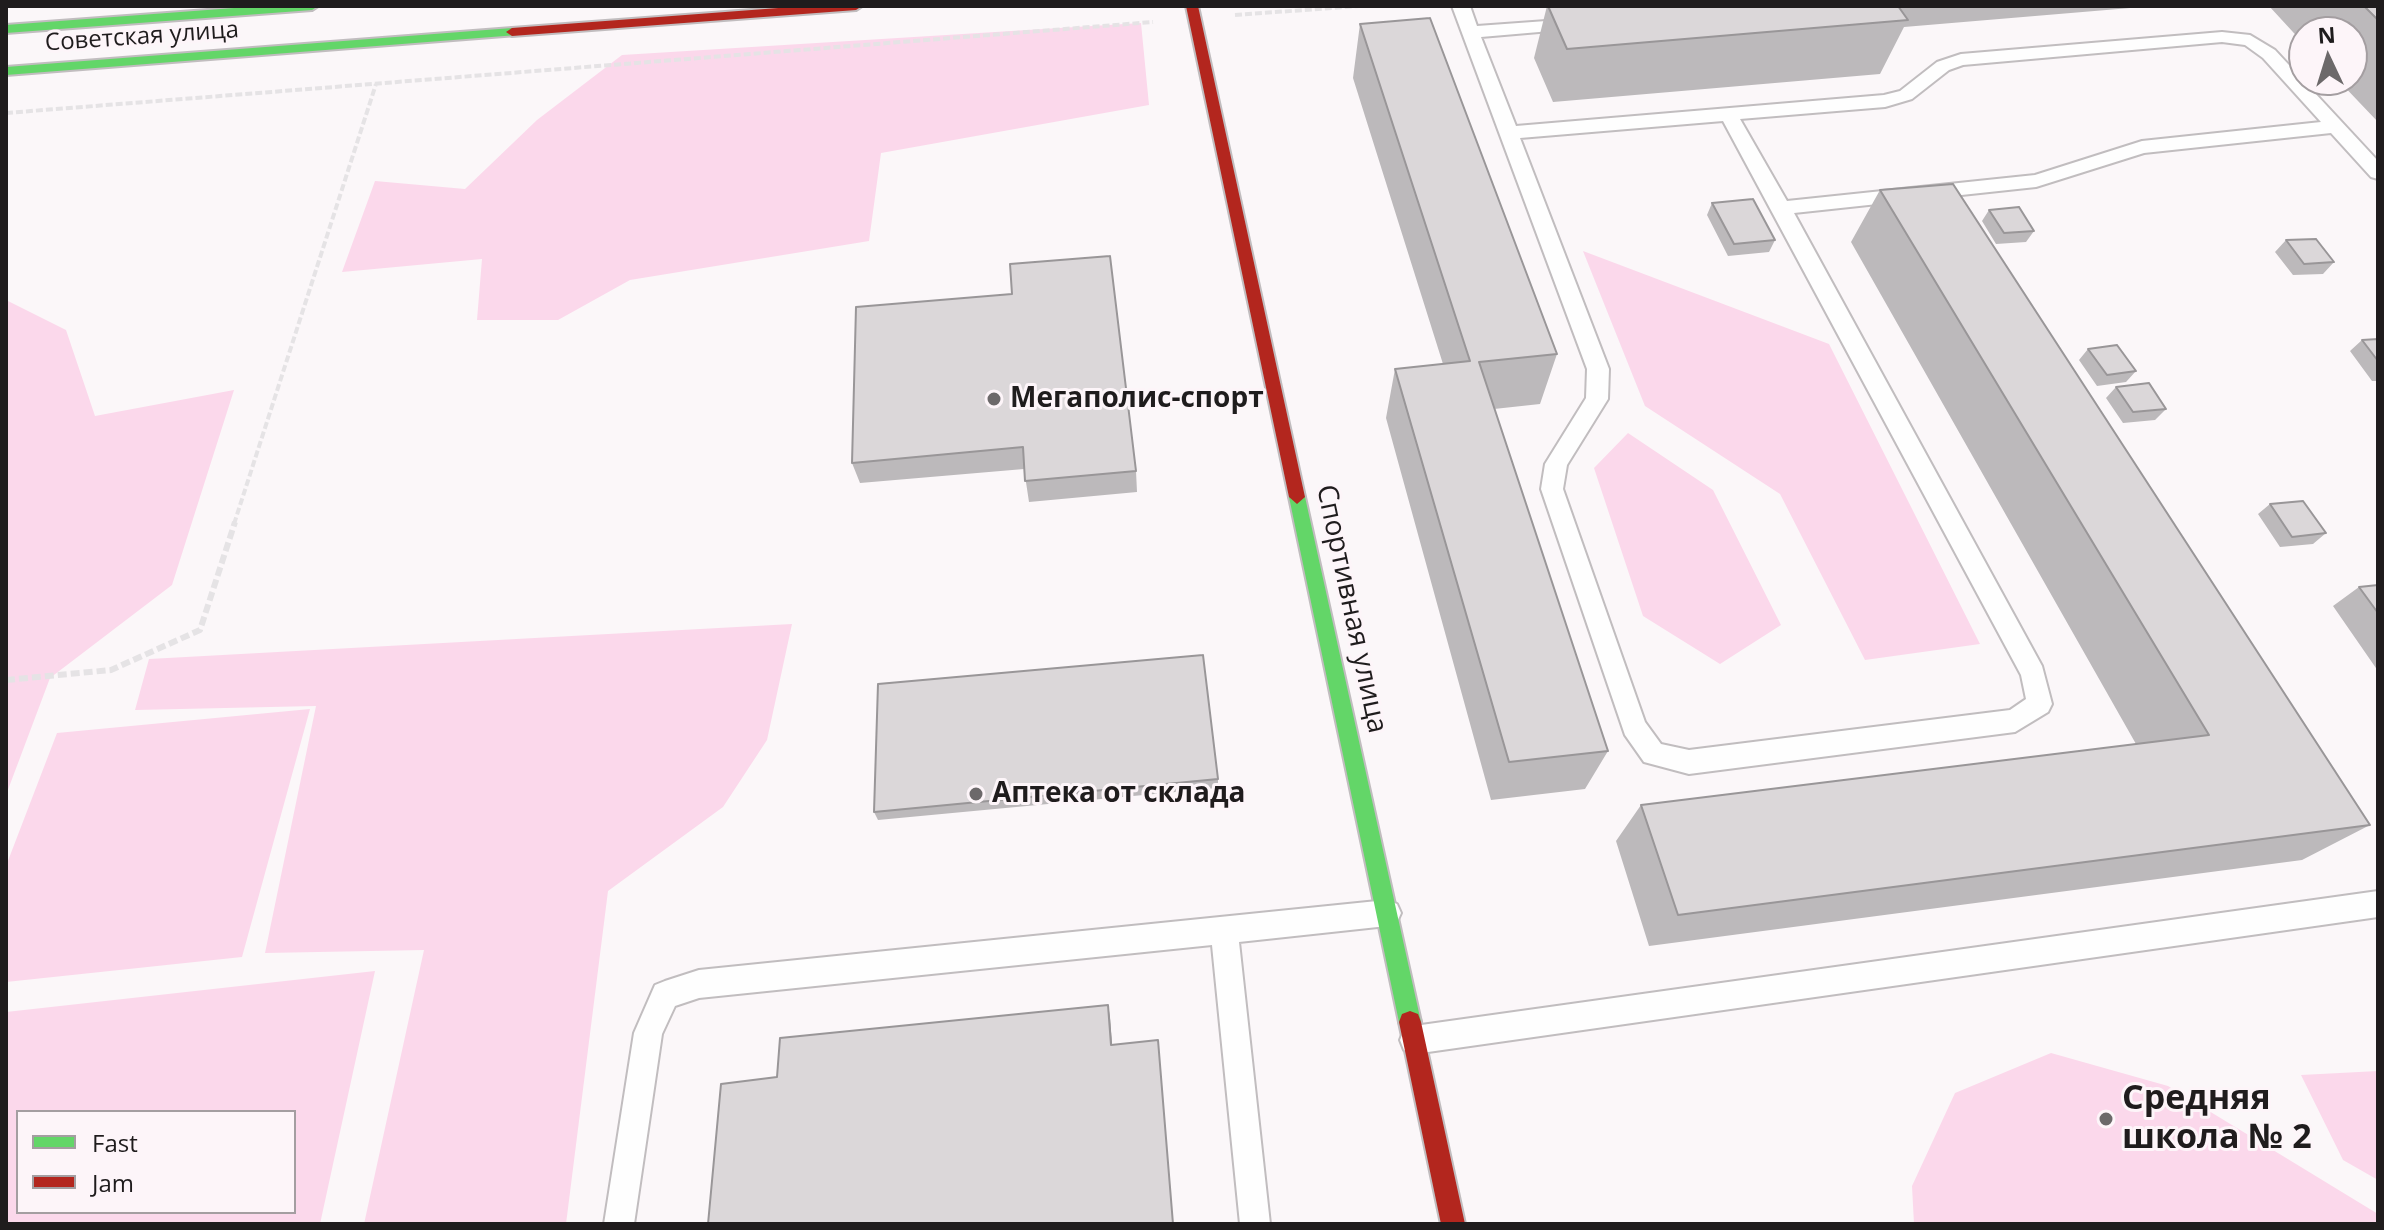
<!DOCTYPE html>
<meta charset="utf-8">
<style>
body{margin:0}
#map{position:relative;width:2384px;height:1230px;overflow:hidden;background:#fbf7f9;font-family:"Open Sans",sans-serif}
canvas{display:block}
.frame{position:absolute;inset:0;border:8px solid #1f1c1d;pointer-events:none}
.legend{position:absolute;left:16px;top:1110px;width:280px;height:104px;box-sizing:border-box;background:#fdf5f9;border:2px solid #a49ea1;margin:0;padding:10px 14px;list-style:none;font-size:24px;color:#1f1c1d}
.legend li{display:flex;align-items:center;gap:16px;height:40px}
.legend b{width:40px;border:2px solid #a49ea1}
.north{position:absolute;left:2288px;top:16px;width:80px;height:80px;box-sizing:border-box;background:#fdf5f9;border:2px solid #a49ea1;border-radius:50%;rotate:356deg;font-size:22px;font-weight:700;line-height:32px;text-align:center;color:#1f1c1d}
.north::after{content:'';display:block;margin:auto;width:28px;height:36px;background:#6c696a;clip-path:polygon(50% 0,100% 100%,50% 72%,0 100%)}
</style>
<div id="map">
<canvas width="2384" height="1230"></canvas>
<div class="frame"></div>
<ul class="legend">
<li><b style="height:10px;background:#63d668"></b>Fast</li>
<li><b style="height:10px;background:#b3261e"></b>Jam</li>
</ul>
<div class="north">N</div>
</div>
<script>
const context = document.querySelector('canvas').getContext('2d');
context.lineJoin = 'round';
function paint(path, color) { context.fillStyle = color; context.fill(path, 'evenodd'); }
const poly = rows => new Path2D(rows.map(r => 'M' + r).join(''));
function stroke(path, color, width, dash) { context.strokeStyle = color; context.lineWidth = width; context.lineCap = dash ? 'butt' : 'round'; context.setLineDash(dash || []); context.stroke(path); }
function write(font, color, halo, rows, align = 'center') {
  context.font = font + ' "Open Sans",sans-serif'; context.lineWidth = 6; context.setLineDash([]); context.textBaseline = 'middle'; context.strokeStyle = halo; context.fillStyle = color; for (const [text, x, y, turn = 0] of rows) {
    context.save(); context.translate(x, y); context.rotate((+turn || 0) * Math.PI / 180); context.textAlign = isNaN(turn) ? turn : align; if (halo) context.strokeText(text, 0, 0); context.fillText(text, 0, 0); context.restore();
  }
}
const green = poly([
 [1141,23,1149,105,881,153,869,241,630,280,558,320,477,320,482,259,342,272,375,181,465,189,537,120,622,55],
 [1583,251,1829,344,1980,644,1865,660,1780,494,1645,406],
 [6,300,66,330,95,416,234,390,172,585,50,678,6,795],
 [1628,433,1713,490,1781,625,1720,664,1643,616,1594,468],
 [792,624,767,740,723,807,608,891,566,1224,364,1224,424,950,265,953,316,706,135,710,149,659],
 [310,709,242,957,6,982,6,866,57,733],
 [375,971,320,1224,6,1224,6,1012],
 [294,1112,294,1212,18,1212,18,1112],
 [2051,1053,2168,1086,2378,1214,2378,1224,1914,1224,1912,1186,1955,1093],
 [2378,1071,2378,1180,2343,1160,2301,1075]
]);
const pathFar1 = poly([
 [1235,15,1359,6],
 [6,113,1153,22],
 [234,524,376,84]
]);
const path = poly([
 [6,680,111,670,200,630,235,522]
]);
const lane = poly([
 [1452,6,1470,6,1477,26,1574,19,1583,24,1574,29,1481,37,1516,126,1884,95,1900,91,1937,62,1961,54,2222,32,2250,35,2275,50,2378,161,2378,179,2371,177,2331,133,2144,153,2036,187,1794,213,2042,666,2052,704,2048,712,2015,732,1689,774,1644,762,1625,735,1541,489,1545,464,1586,398,1587,369,1452,6],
 [2222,42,2245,45,2263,58,2321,122,2142,141,2035,175,1787,201,1740,119,1885,107,1912,99,1949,70,1963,65,2222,42],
 [1723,121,2021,675,2026,699,2010,710,1689,750,1661,744,1645,722,1563,489,1567,465,1608,399,1609,369,1520,138,1723,121],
 [2378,891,2378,917,1414,1054,1404,1050,1400,1040,1404,1030,1414,1026,2378,891],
 [1387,900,1397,904,1401,913,1397,922,1387,926,1239,942,1270,1224,1240,1224,1212,945,699,998,675,1006,662,1034,634,1224,604,1224,634,1033,655,985,665,981,699,970,1387,900]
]);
const fast = poly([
 [261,6,318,6,312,10,6,33,6,25,261,6],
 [512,28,518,32,517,35,6,75,6,67,512,28],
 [1297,490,1305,497,1421,1022,1418,1030,1410,1033,1402,1030,1399,1022,1289,497,1297,490]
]);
const jam = poly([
 [805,6,862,6,856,10,512,36,506,32,512,28,805,6],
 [1186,6,1198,6,1305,497,1297,504,1289,497,1186,6],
 [1410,1011,1418,1014,1421,1022,1465,1224,1441,1224,1399,1022,1402,1014,1410,1011]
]);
const wall = poly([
 [1547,6,2154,6,1904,27,1880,74,1553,102,1534,58],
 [2269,6,2378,6,2378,122,2338,80,2352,80,2352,32,2304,32,2304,44],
 [1360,24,1557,354,1540,404,1494,409,1608,751,1585,789,1491,800,1386,418,1395,369,1443,364,1353,78],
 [1880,190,2370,825,2302,860,1649,946,1616,841,1641,805,2136,744,1851,242],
 [1712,203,1775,240,1769,252,1728,256,1707,215],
 [1989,210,2034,231,2026,242,1996,244,1982,221],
 [2286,240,2334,262,2323,274,2293,275,2275,252],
 [1012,294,1136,471,1137,492,1029,502,1024,469,860,483,852,463],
 [2378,339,2378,381,2372,381,2350,351,2362,340],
 [2088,349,2136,371,2126,382,2097,386,2079,360],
 [2116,387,2166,409,2155,420,2123,423,2106,398],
 [2270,504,2326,533,2313,544,2280,547,2258,514],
 [2378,585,2378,671,2333,606,2359,587],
 [1218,779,1218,788,878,820,874,812]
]);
const shadedWall = poly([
 [1108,1005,1110,1017,1113,1056,1111,1045]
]);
const building = poly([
 [1548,6,1898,6,1908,20,1567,49,1548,6],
 [2364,6,2378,6,2378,20,2364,6],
 [1430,18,1557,354,1479,362,1608,751,1509,762,1395,369,1470,361,1360,24,1430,18],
 [1953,184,2370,825,1678,915,1641,805,2209,735,1880,190,1953,184],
 [1753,199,1775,240,1734,244,1712,203,1753,199],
 [2019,207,2034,231,2004,233,1989,210,2019,207],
 [2316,239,2334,262,2304,264,2286,240,2316,239],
 [1110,256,1136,471,1025,481,1023,447,852,463,856,307,1012,294,1010,264,1110,256],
 [2378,339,2378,361,2362,340,2378,339],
 [2117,345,2136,371,2107,375,2088,349,2117,345],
 [2149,383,2166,409,2133,412,2116,387,2149,383],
 [2303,501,2326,533,2292,537,2270,504,2303,501],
 [2378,585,2378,613,2359,587,2378,585],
 [1203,655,1218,779,874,812,878,684,1203,655],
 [1108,1005,1111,1045,1158,1040,1173,1224,708,1224,721,1084,777,1077,780,1038,1108,1005]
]);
const markers = [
 [994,399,8,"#6c696a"],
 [976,794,8,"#6c696a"],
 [2106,1119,8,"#6c696a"]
];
const farStreetnames = [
 ["Советская улица",142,37,-4]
];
const poiNames = [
 ["Мегаполис-спорт",1010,399],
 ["Аптека от склада",992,794]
];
const streetNames = [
 ["Спортивная улица",1351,609,78]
];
const nearPoinames = [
 ["Средняя",2122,1099],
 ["школа № 2",2122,1138]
];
paint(green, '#fbd8eb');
stroke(lane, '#c1bdbf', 4);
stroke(fast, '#c1bdbf', 4);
stroke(jam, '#c1bdbf', 4);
stroke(pathFar1, '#e5e3e5', 4, [7, 3]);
stroke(path, '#e5e3e5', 6, [9, 4]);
paint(lane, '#fefefe');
paint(fast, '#63d668');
paint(jam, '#b3261e');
paint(wall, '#bcb9bb');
paint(shadedWall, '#999698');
paint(building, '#dbd7d9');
stroke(building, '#999698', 2);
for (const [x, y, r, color] of markers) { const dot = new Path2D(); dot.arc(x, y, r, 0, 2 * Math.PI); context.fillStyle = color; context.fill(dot); stroke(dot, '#fdf5f9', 3); }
write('24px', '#1f1c1d', '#fdf5f9', farStreetnames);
write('bold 28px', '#1f1c1d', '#fdf5f9', poiNames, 'left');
write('28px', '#1f1c1d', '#fdf5f9', streetNames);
write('bold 34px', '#1f1c1d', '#fdf5f9', nearPoinames, 'left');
</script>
